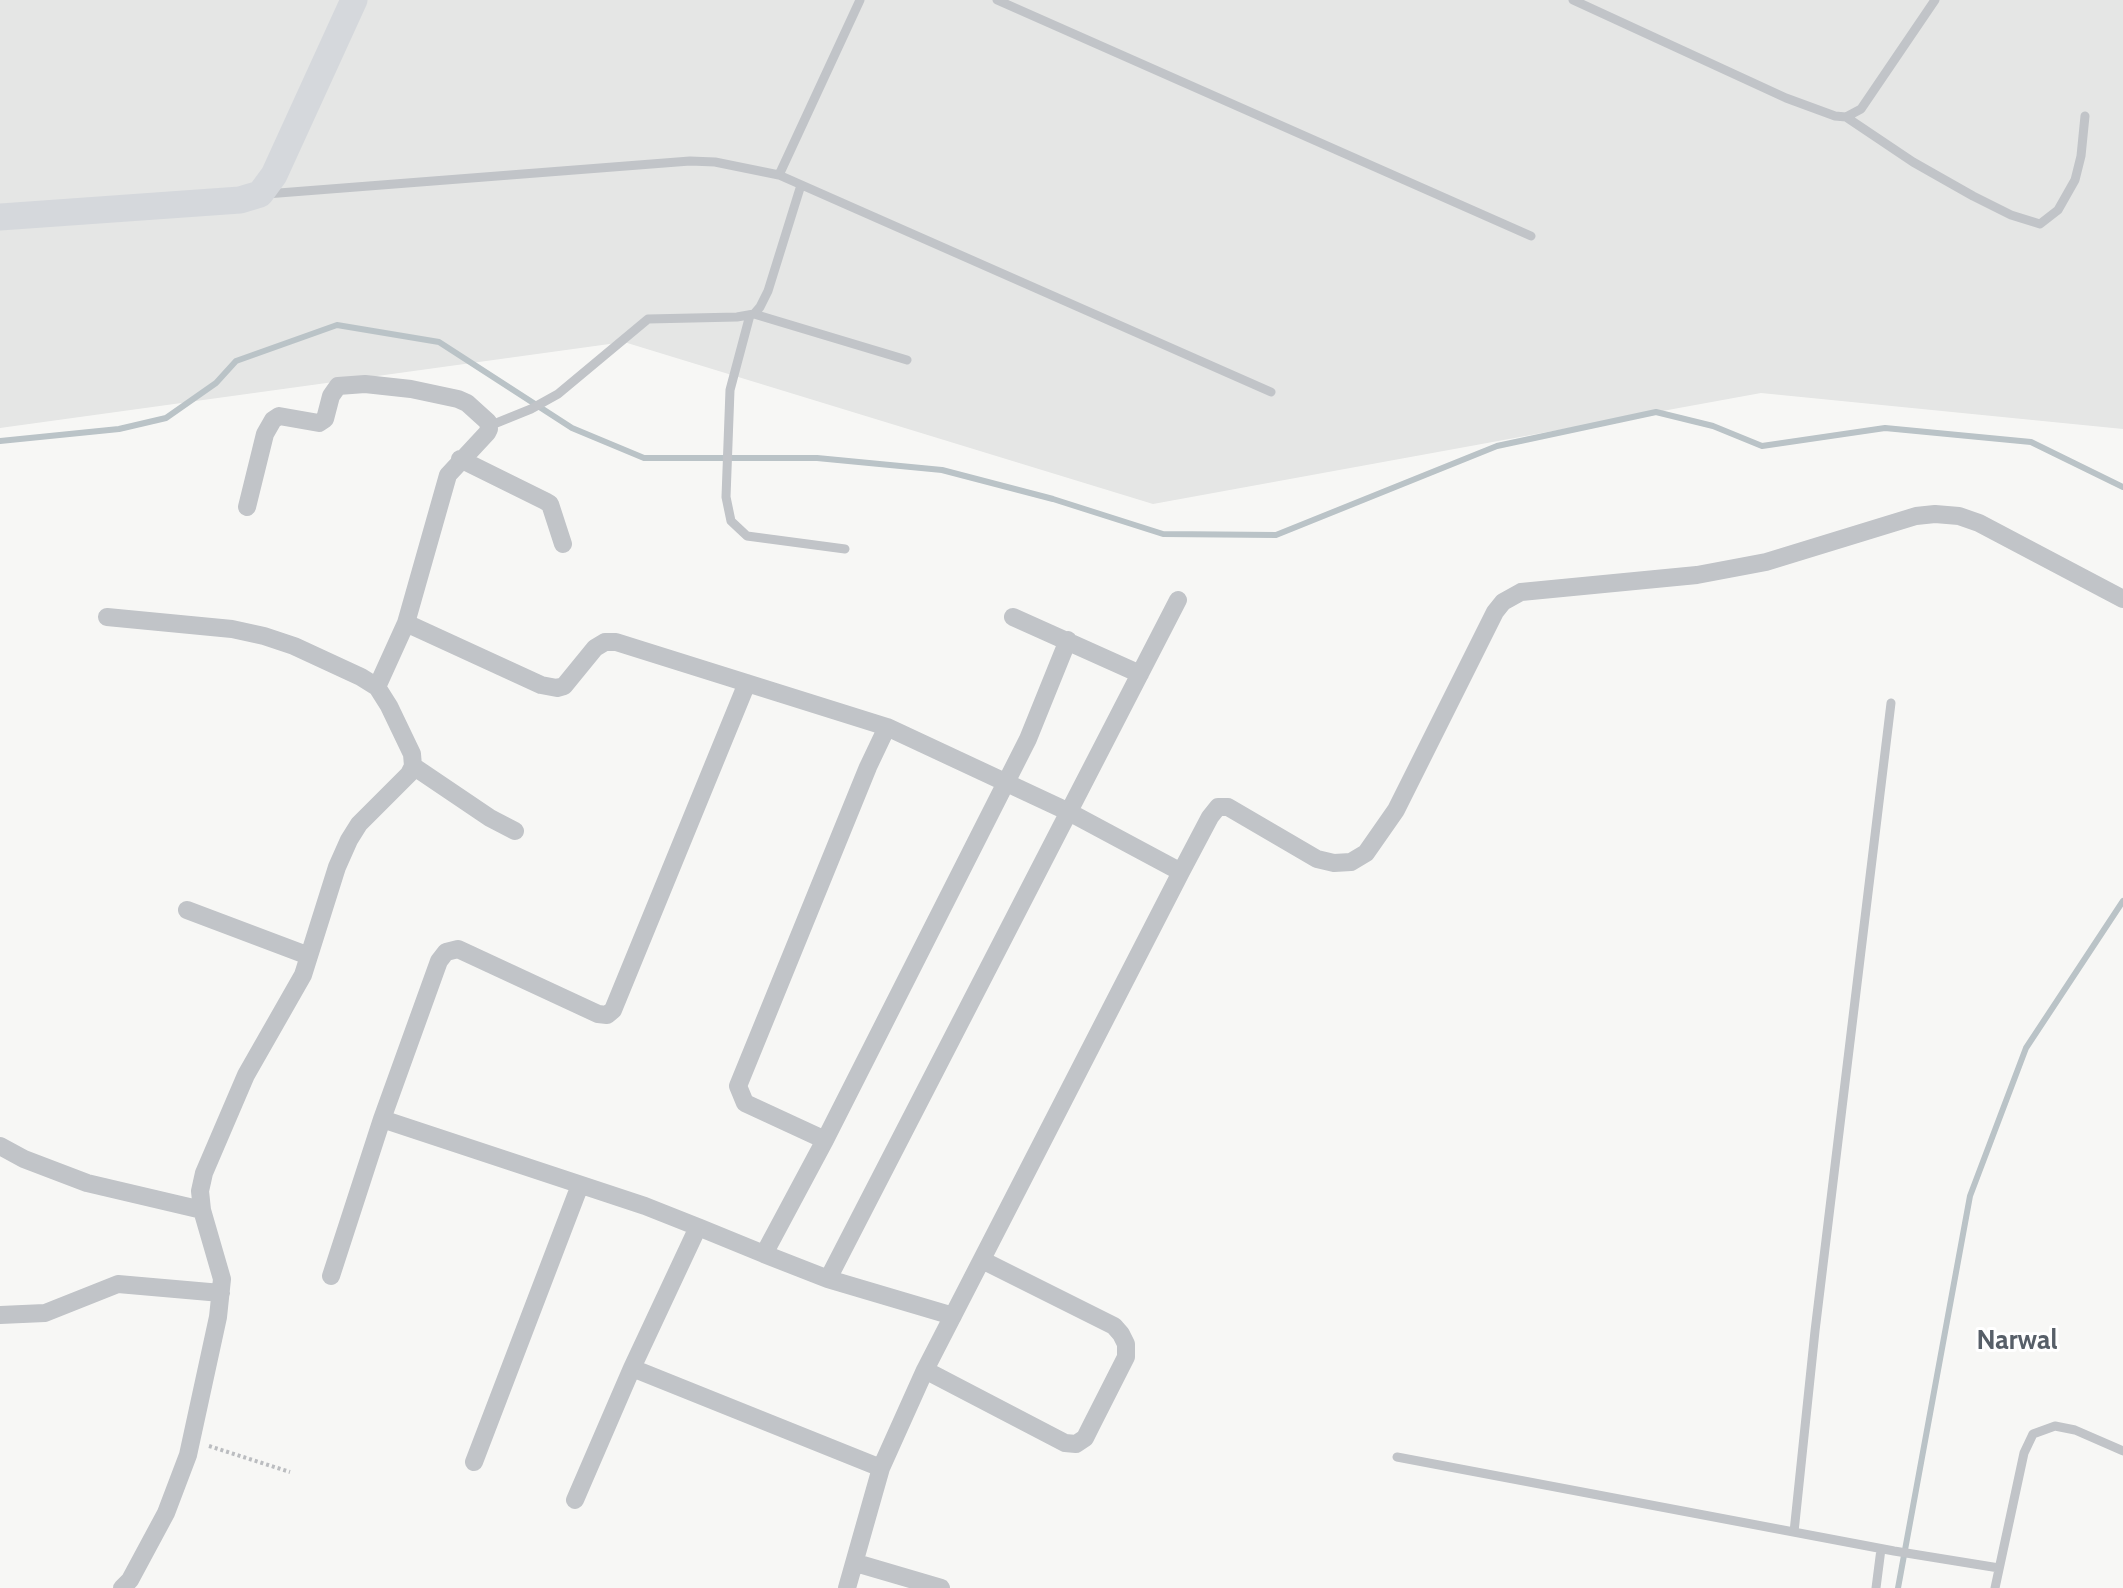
<!DOCTYPE html>
<style>
body{margin:0}
canvas{display:block;background:#f7f7f5}
</style>
<canvas width="2123" height="1588"></canvas>
<script>
const context = document.querySelector('canvas').getContext('2d');
context.lineJoin = 'round';
function paint(path, color) { context.fillStyle = color; context.fill(path, 'evenodd'); }
const poly = rows => new Path2D(rows.map(r => 'M' + r).join(''));
function stroke(path, color, width, dash) { context.strokeStyle = color; context.lineWidth = width; context.lineCap = dash ? 'butt' : 'round'; context.setLineDash(dash || []); context.stroke(path); }
function write(font, color, halo, rows, align = 'center') {
  context.font = font + ' Cabin,sans-serif'; context.lineWidth = 6; context.setLineDash([]); context.textBaseline = 'middle'; context.strokeStyle = halo; context.fillStyle = color; for (const [text, x, y, turn = 0] of rows) {
    context.save(); context.translate(x, y); context.rotate((+turn || 0) * Math.PI / 180); context.textAlign = isNaN(turn) ? turn : align; if (halo) context.strokeText(text, 0, 0); context.fillText(text, 0, 0); context.restore();
  }
}
const built = poly([
 [0,0,2123,0,2123,429,1761,393,1153,504,624,342,0,428]
]);
const stream = poly([
 [0,441,119,429,166,418,216,383,236,361,337,325,439,342,572,428,644,458,817,458,942,470,1053,499,1163,534,1276,535,1497,446,1656,412,1713,426,1762,446,1885,428,2031,442,2123,487],
 [1898,1588,1970,1196,2026,1048,2123,901]
]);
const path = poly([
 [209,1446,290,1472]
]);
const lane = poly([
 [997,0,1531,236],
 [1573,0,1786,98,1835,116,1846,117,1861,109,1935,0],
 [1846,117,1913,162,1973,196,2011,215,2040,224,2058,210,2075,180,2081,156,2085,116],
 [779,175,860,0],
 [266,194,690,161,715,162,779,175,1271,392],
 [754,314,907,360],
 [750,315,730,390,726,497,731,521,747,536,845,549],
 [489,426,531,409,558,394,648,319,737,317,754,314,760,307,768,291,801,185],
 [1397,1457,1894,1551,1999,1568],
 [1794,1532,1815,1331,1891,703],
 [1876,1588,1881,1549],
 [1995,1588,2024,1453,2033,1434,2055,1426,2075,1430,2123,1451]
]);
const street = poly([
 [460,459,545,501,550,504,563,544],
 [247,507,265,434,273,420,279,416,319,423,325,419,331,396,338,386,365,384,411,389,458,399,467,403,488,422,489,429,487,433,448,475,406,623,377,687],
 [107,617,232,629,264,636,294,646,361,677,377,687,389,706,412,754,413,766,409,774,359,824,349,840,337,867,303,975,246,1075,204,1173,200,1191,202,1210,222,1279,218,1317,188,1455,166,1513,130,1580,122,1588],
 [1013,617,1140,674],
 [406,623,541,685,557,688,564,686,595,648,605,642,616,642,887,727,1069,812,1181,872],
 [413,766,490,818,515,831],
 [187,910,309,956],
 [382,1119,439,961,446,952,458,949,598,1014,607,1015,613,1010,747,683],
 [825,1140,745,1103,738,1086,868,767,887,727],
 [0,1146,24,1159,87,1183,202,1210],
 [764,1254,828,1279,1178,600],
 [331,1276,382,1119,645,1206,698,1227],
 [828,1279,953,1316],
 [0,1315,45,1313,118,1284,221,1293],
 [925,1370,1065,1443,1076,1444,1085,1438,1091,1426,1126,1357,1126,1344,1121,1334,1114,1326,982,1260],
 [474,1462,580,1185],
 [881,1468,632,1368,698,1227,764,1254,825,1140,1028,739,1068,640],
 [575,1500,632,1368],
 [856,1563,941,1588],
 [847,1588,881,1468,925,1370,1181,872,1210,817,1218,807,1228,807,1317,859,1334,863,1351,862,1366,853,1396,810,1495,612,1503,602,1521,592,1697,575,1766,562,1916,516,1935,514,1959,516,1979,523,2123,599]
]);
const secondary = poly([
 [0,217,240,200,260,194,274,175,354,0]
]);
const districtNames = [
 ["Narwal",2017,1341]
];
paint(built, '#e5e6e5');
stroke(stream, '#bac3c7', 6);
stroke(path, '#bbbdc0', 4, [3, 3]);
stroke(lane, '#c1c4c8', 9);
stroke(street, '#c1c4c8', 18);
stroke(secondary, '#d5d8dc', 27);
write('bold 27px', '#575f68', '#fff', districtNames);
</script>
